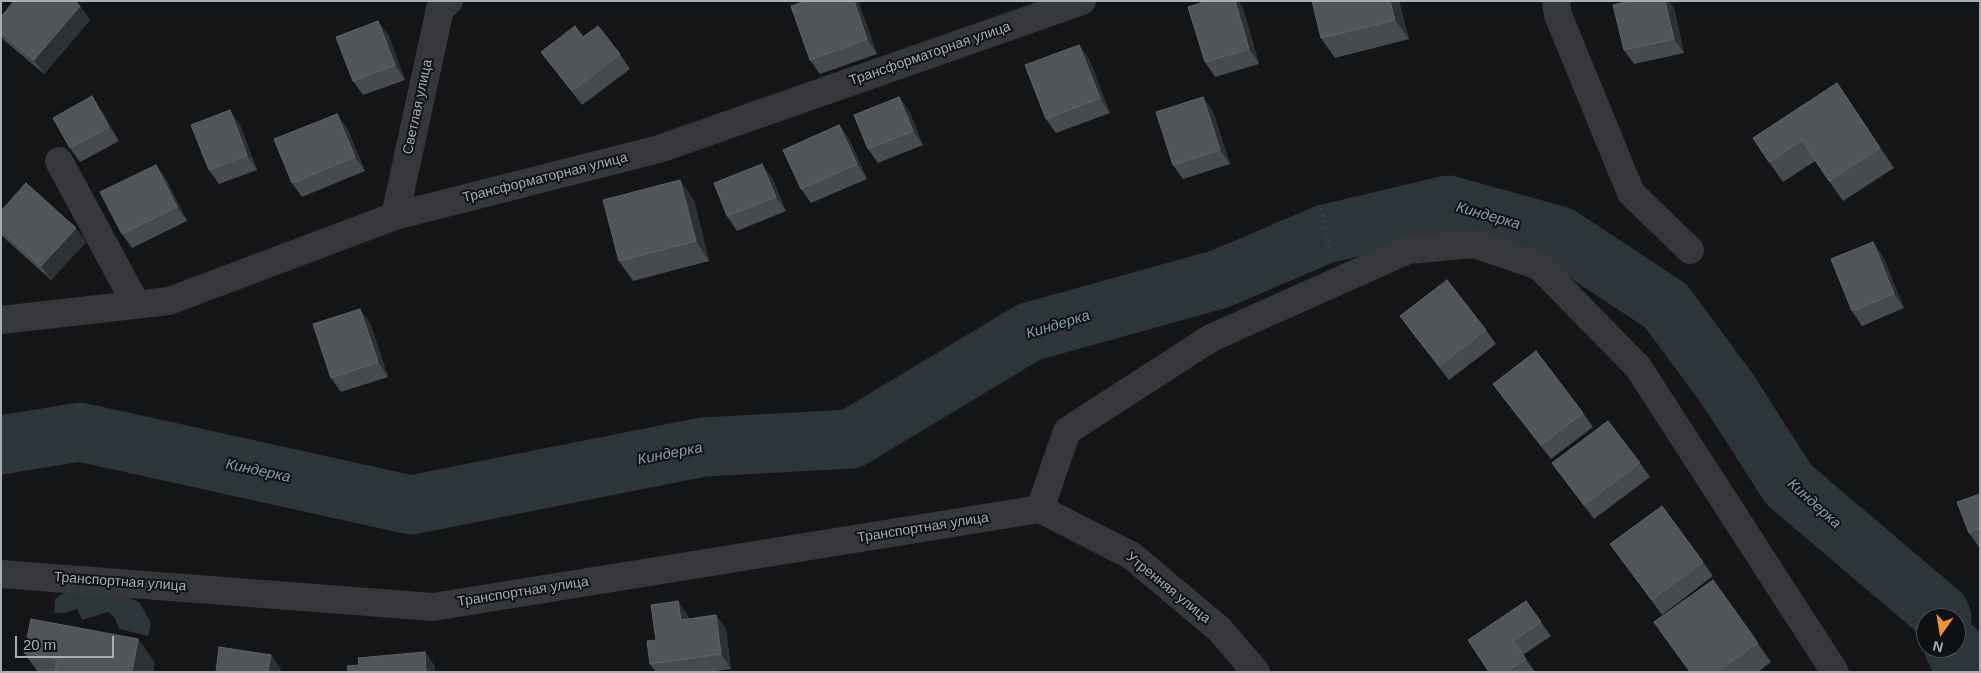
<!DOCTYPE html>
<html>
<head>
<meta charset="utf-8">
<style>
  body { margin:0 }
  #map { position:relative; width:1981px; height:673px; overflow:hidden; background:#141516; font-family:Arial,sans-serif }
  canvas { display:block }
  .frame { position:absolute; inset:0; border:2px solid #a6aeb6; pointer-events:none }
  .north { position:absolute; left:1916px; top:608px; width:50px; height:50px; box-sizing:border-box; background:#0f1011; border:1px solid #4b4f53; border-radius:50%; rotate:193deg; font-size:14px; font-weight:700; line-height:20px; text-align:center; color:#a6aeb6 }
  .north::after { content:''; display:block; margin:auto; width:18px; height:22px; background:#f19331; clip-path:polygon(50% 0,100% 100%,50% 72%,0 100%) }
  .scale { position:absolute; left:15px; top:636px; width:99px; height:22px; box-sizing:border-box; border:2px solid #a6aeb6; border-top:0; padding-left:6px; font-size:15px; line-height:18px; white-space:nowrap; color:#a6aeb6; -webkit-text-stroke:4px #0f1011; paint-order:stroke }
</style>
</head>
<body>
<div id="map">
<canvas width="1981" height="673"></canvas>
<div class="frame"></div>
<div class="north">N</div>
<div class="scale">20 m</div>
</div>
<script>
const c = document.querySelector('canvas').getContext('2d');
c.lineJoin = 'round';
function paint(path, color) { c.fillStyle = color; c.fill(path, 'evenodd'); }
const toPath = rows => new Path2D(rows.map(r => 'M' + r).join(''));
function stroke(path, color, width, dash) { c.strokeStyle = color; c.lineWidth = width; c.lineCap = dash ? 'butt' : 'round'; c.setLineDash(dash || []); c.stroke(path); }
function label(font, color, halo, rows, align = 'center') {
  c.font = font + ' Arial,sans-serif'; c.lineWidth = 4; c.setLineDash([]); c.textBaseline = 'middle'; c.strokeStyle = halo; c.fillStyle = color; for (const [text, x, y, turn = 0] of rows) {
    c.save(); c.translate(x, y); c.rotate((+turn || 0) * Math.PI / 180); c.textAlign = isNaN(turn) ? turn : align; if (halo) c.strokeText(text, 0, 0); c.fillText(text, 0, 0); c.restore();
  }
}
paint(toPath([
  [66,591,127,597,139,602,151,623,148,636,119,629,115,618,108,612,82,620,77,609,66,613,54,613,55,599]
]), '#2b353a');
stroke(toPath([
  [1,445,80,432,411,505,703,447,851,439,1029,332,1220,279,1325,234,1448,205,1560,236,1666,306,1728,390,1789,485,1940,613,1942,618],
  [1954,648,1965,672]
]), '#2b353a', 59);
stroke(toPath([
  [1321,208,1330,252]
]), '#3b3e42', 3, [2.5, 4]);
stroke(toPath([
  [1556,1,1558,15,1631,193,1690,250],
  [59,161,136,304],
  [395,216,440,9,449,1],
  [1,320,169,301,395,216,659,149,1082,1],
  [1040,509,1067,431,1211,338,1408,250,1474,244,1539,266,1638,367,1835,672],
  [1040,509,1132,556,1219,629,1256,672],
  [1,574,433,607,1040,509]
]), '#35373b', 28);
paint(toPath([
  [11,1,75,1,80,6,90,20,44,74,4,40,1,36,1,17,13,3],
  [805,1,858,1,877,54,820,74,810,60],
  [1399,1,1409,39,1335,58,1321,38],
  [1243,8,1259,64,1215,77,1205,62],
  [1674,8,1684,53,1634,64,1624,50],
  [378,21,388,35,405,80,363,95,353,81],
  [1079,45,1089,59,1110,113,1056,133,1046,119],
  [541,52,620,54,630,69,582,105],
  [1837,83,1894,168,1843,201,1815,161,1783,182,1769,162],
  [899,97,909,111,923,145,878,163,868,149],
  [1203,97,1213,112,1230,164,1183,179,1173,165],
  [102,111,119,141,80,162,70,148],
  [337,114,347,128,365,171,302,197,292,183],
  [240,125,257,170,219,184,209,170],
  [839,125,849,139,867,179,811,203,801,189],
  [772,178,786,211,737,231,727,216],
  [166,179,187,221,132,248,122,234],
  [694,200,709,261,633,281,619,261],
  [1,211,86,242,51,280,1,235],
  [1873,242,1883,257,1904,308,1862,326,1852,311],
  [1400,316,1486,330,1496,344,1449,380,1410,330],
  [370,323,388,377,341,392,331,378],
  [1493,384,1583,413,1593,427,1551,459,1503,398],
  [1552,463,1640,463,1650,477,1594,519],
  [1980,494,1980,547,1979,547,1969,533],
  [1610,544,1703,562,1713,576,1662,615],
  [1713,580,1771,662,1758,672,1690,672],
  [1526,601,1551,636,1523,655,1535,672,1489,672],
  [716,615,726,629,731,669,709,672,656,672,650,664,656,640,688,616,689,619],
  [138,639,155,663,153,672,38,672,24,653]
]), '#474a4e');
paint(toPath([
  [854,1,858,1,877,54,867,39],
  [1235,1,1238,1,1243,8,1259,64,1249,49],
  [1390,1,1399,1,1409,39,1395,20],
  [1665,1,1669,1,1674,8,1684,53,1674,39],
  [80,6,90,20,44,74,34,60],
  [378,21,388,35,405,80,395,65],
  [1079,45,1089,59,1110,113,1100,98],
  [1837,83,1851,103,1894,168,1880,148],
  [92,96,102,111,119,141,109,127],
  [899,97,909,111,923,145,913,131],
  [1203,97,1213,112,1230,164,1220,150],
  [230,110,240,125,257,170,247,155],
  [337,114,347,128,365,171,355,157],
  [839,125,849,139,867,179,857,164],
  [762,164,772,178,786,211,776,197],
  [156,165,166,179,187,221,177,207],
  [680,180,694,200,709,261,696,241],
  [76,228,86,242,51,280,41,266],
  [1873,242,1883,257,1904,308,1894,294],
  [360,309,370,323,388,377,378,362],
  [678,601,688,616,691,634,681,620],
  [716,615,726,629,731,669,721,654],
  [138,639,155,663,153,672,132,672],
  [425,652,435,666,435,672,426,672],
  [271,655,281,669,280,672,268,672]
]), '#2e3133');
const building = toPath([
  [14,1,75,1,80,6,34,60,1,32,1,17,14,1],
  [805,1,854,1,867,39,810,60,791,6,805,1],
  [1207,1,1235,1,1249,49,1205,62,1188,7,1207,1],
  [1312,1,1390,1,1395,20,1321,38,1312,1],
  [1630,1,1665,1,1674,39,1624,50,1613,5,1630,1],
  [378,21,395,65,353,81,336,37,378,21],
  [575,26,583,37,598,26,620,54,572,91,541,52,575,26],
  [1079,45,1100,98,1046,119,1025,65,1079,45],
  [1837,83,1880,148,1829,181,1802,140,1769,162,1753,138,1837,83],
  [92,96,109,127,70,148,53,118,92,96],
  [899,97,913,131,868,149,854,115,899,97],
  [1203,97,1220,150,1173,165,1156,112,1203,97],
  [230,110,247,155,209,170,191,125,230,110],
  [337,114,355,157,292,183,274,139,337,114],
  [839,125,857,164,801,189,783,150,839,125],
  [762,164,776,197,727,216,714,183,762,164],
  [156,165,177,207,122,234,100,192,156,165],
  [680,180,696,241,619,261,603,200,680,180],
  [26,183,76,228,41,266,1,230,1,211,26,183],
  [1873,242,1894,294,1852,311,1831,259,1873,242],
  [1447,280,1486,330,1439,366,1400,316,1447,280],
  [360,309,378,362,331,378,313,324,360,309],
  [1536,351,1583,413,1541,445,1493,384,1536,351],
  [1608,421,1640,463,1584,505,1552,463,1608,421],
  [1980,494,1980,528,1969,533,1957,502,1980,494],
  [1662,506,1703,562,1652,600,1610,544,1662,506],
  [1713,580,1758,643,1716,672,1690,672,1654,622,1713,580],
  [678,601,681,620,716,615,721,654,650,664,647,641,656,640,651,605,678,601],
  [1526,601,1541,622,1513,641,1526,659,1506,672,1489,672,1468,640,1526,601],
  [31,619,138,639,132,672,55,672,58,659,24,653,31,619],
  [219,647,271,655,268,672,216,672,219,647],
  [425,652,426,672,348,672,347,666,359,665,358,658,425,652]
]);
paint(building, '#515559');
stroke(building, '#5f6368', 1);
label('14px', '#a6aeb6', '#0f1011', [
  ["Трансформаторная улица",930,54,-19],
  ["Светлая улица",418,107,-78],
  ["Трансформаторная улица",545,178,-14],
  ["Транспортная улица",923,528,-9],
  ["Транспортная улица",120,582,4],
  ["Утренняя улица",1168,588,39],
  ["Транспортная улица",523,592,-9]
]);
label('italic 15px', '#7da1b2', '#0f1011', [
  ["Киндерка",1488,216,16],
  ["Киндерка",1058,325,-17],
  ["Киндерка",670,454,-11],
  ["Киндерка",258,471,12],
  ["Киндерка",1814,504,42]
]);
</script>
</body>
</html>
